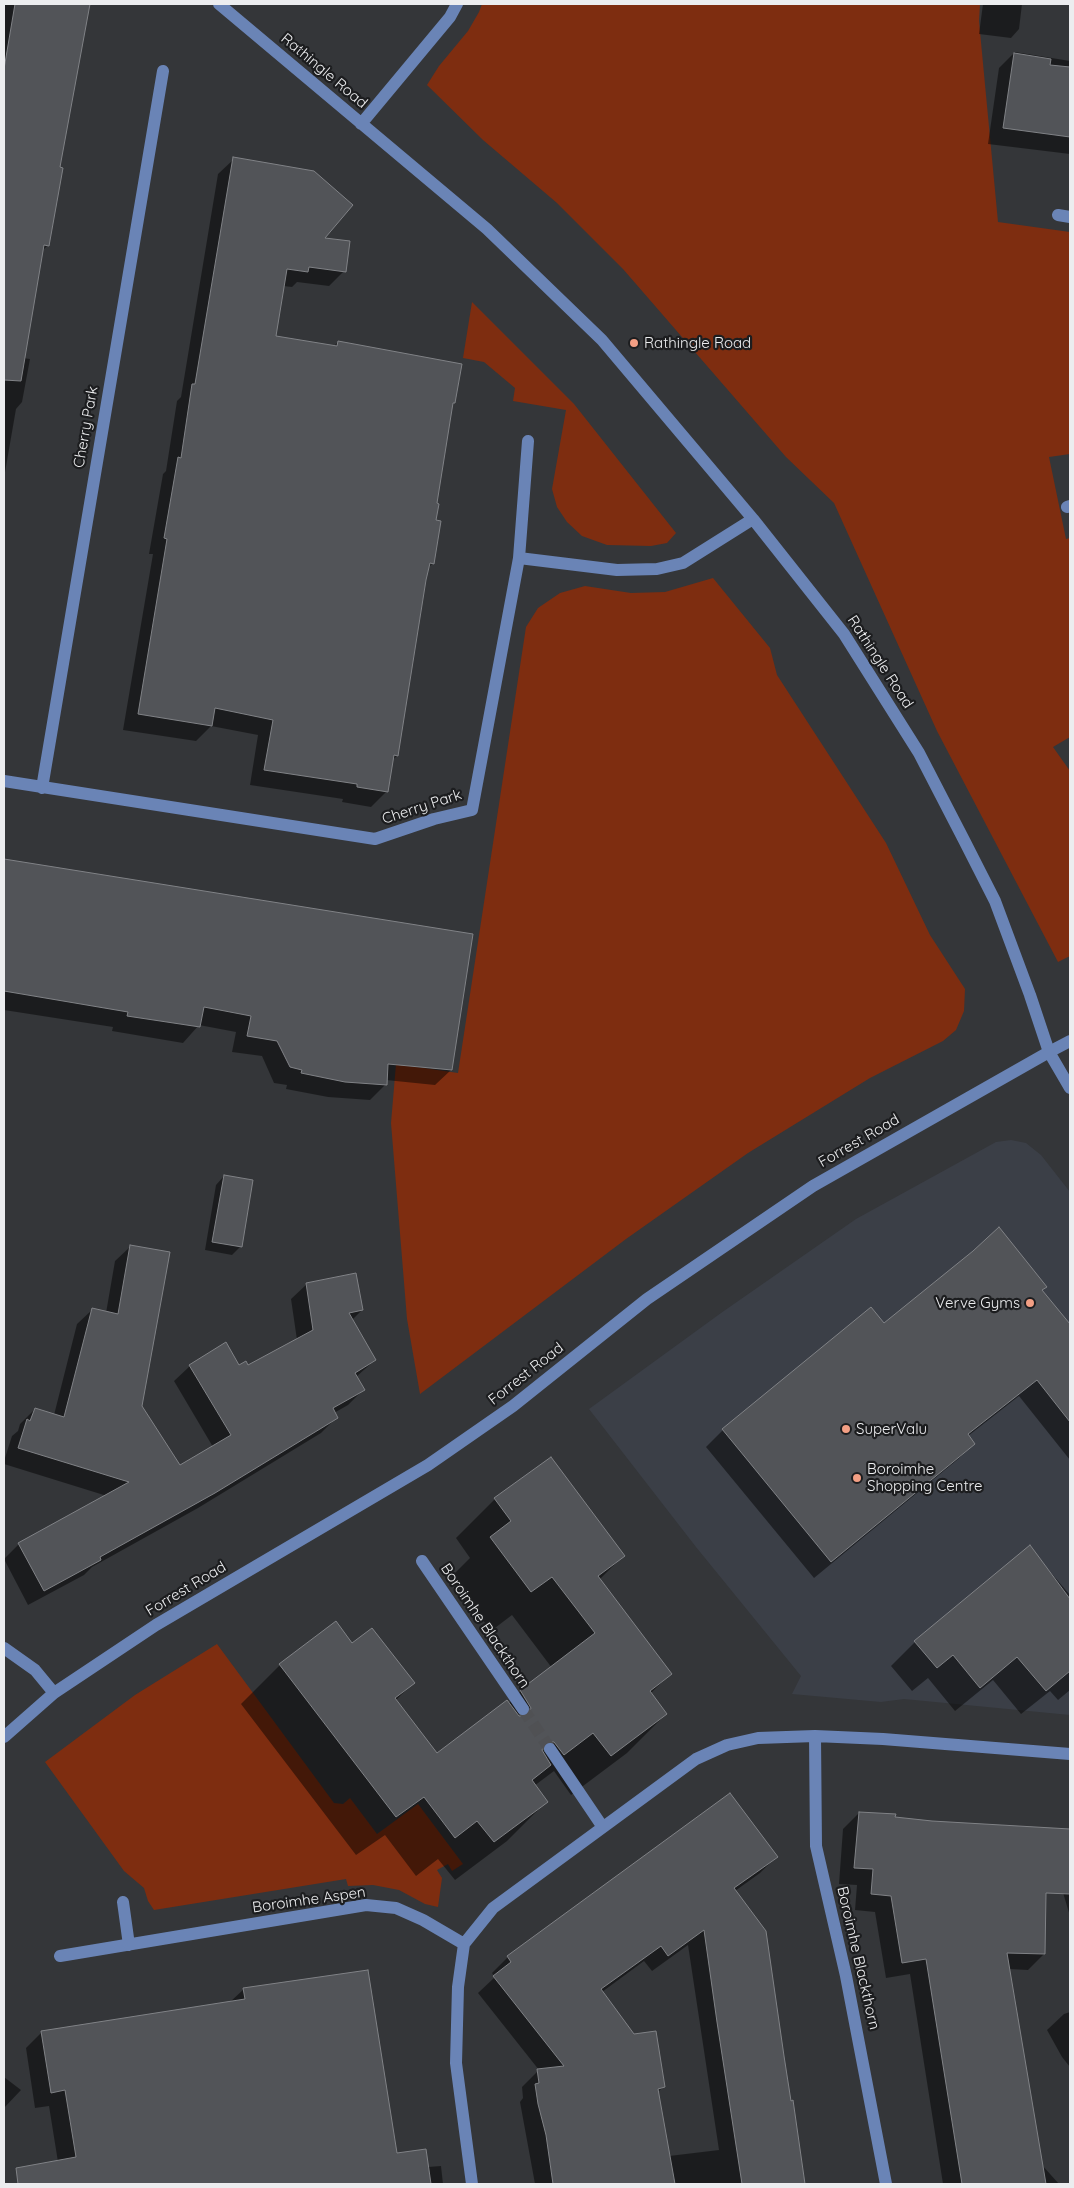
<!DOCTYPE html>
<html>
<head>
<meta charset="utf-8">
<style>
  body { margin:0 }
  #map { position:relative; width:1074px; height:2188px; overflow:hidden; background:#343639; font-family:Quicksand,sans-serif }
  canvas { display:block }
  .frame { position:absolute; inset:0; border:5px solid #ecedef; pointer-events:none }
</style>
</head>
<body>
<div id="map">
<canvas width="1074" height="2188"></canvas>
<div class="frame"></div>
</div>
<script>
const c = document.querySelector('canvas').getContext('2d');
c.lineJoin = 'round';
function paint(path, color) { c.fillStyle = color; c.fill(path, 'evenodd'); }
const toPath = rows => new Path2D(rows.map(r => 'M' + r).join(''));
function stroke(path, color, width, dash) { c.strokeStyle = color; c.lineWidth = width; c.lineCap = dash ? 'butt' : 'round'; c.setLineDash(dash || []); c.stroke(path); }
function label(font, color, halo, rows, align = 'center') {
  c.font = font + ' Quicksand,sans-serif'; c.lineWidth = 4.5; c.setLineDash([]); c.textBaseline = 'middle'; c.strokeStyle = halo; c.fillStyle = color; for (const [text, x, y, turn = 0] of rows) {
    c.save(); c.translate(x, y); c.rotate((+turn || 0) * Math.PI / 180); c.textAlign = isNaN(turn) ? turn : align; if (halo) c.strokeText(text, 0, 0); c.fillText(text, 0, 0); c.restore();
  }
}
paint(toPath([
  [1011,1140,1026,1143,1041,1155,1070,1192,1070,1715,904,1699,881,1702,792,1694,801,1676,696,1547,589,1409,721,1313,856,1219,996,1142]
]), '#3b3f47');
paint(toPath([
  [482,4,980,4,979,21,998,222,1070,232,1070,454,1049,457,1066,539,1070,538,1070,737,1053,747,1070,771,1070,956,1058,962,937,731,834,503,786,457,623,269,557,203,483,140,427,85,439,66,468,31,479,12],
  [472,302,574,404,676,533,667,543,651,546,607,545,582,536,567,522,557,507,552,489,566,410,513,401,515,388,484,362,463,358],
  [713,578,770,648,777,675,886,843,930,935,965,989,964,1011,956,1030,943,1041,870,1078,748,1153,626,1239,420,1394,407,1319,391,1123,396,1064,458,1073,526,627,538,608,560,593,585,586,631,593,665,592],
  [217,1644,334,1803,343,1804,350,1798,377,1834,418,1804,463,1864,452,1871,448,1864,437,1870,442,1878,438,1907,425,1904,399,1890,373,1885,348,1886,346,1879,154,1910,148,1901,144,1888,124,1871,45,1762,135,1695]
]), '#7e2d10');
paint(toPath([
  [4,4,89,4,58,168,47,246,41,252,23,358,30,359,22,402,16,409,4,478],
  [983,4,1022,4,1019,29,1011,38,979,34],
  [1015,52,1070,61,1070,154,988,144,999,68],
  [234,159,323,238,344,271,329,286,297,282,292,287,283,286,275,337,334,346,338,342,454,403,451,405,436,504,433,563,428,568,397,756,391,761,387,791,371,807,342,802,343,799,250,785,258,735,211,726,196,741,123,730,153,554,149,554,163,474,166,471,177,401,181,397,218,174],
  [4,860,471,935,451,1070,435,1085,386,1080,386,1084,370,1100,328,1097,286,1089,287,1085,274,1083,262,1056,232,1052,236,1032,199,1025,183,1043,112,1031,113,1027,4,1010],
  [224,1176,240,1247,232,1255,205,1250,216,1185],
  [131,1246,141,1406,179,1467,213,1447,174,1381,190,1366,248,1366,297,1340,291,1299,307,1284,362,1310,352,1320,375,1360,356,1377,363,1390,348,1405,334,1413,337,1417,321,1433,198,1508,92,1567,84,1575,28,1605,4,1559,19,1544,107,1496,4,1464,4,1461,12,1436,18,1431,20,1424,35,1409,54,1415,77,1324,93,1309,106,1313,115,1261],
  [1041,1291,1070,1326,1070,1460,1019,1396,968,1436,974,1444,957,1460,814,1578,706,1447,723,1430,884,1325],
  [551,1458,623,1556,599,1580,670,1674,650,1694,666,1714,627,1753,571,1795,554,1771,534,1786,546,1802,507,1841,455,1880,438,1859,416,1876,385,1835,356,1855,241,1704,280,1665,335,1623,352,1645,413,1683,395,1701,437,1755,508,1704,521,1691,552,1668,512,1615,491,1631,451,1577,470,1558,456,1538,495,1499],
  [1029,1547,1070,1595,1070,1690,1058,1700,1050,1691,1021,1714,993,1680,955,1711,928,1678,912,1691,891,1666,915,1642],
  [859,1813,894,1818,1044,1954,1028,1970,1009,1969,1042,2165,1059,2184,943,2184,910,1974,886,1978,875,1912,855,1910,857,1885,839,1884,843,1829],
  [1065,1830,1070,1830,1070,1916,1049,1846],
  [776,1857,760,1873,735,1891,790,2102,792,2102,805,2184,535,2184,520,2102,523,2098,522,2087,539,2070,478,1993,495,1977,492,1973,508,1957],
  [688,1945,719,2150,669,2156,658,2092,663,2087,602,1992,644,1961,652,1971],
  [244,1989,396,2155,428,2167,441,2166,443,2184,32,2184,32,2180,58,2162,49,2106,35,2108,26,2048,42,2032,230,2002],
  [1070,2012,1070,2067,1062,2057,1047,2030,1064,2014],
  [4,2077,21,2090,4,2108]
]), '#0007');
const building = toPath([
  [15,4,90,4,60,167,63,168,49,246,44,245,21,381,4,380,4,69,15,4],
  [1014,53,1051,59,1050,65,1070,67,1070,137,1003,128,1014,53],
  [233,157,314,171,353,205,325,238,350,241,346,272,309,267,308,272,287,269,276,336,337,346,338,341,462,364,455,403,453,403,437,503,439,504,436,520,441,521,434,564,430,563,426,580,398,756,394,755,388,792,357,787,357,784,264,770,273,720,215,708,212,726,138,714,167,539,164,538,178,457,181,458,192,384,195,384,233,157],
  [4,859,473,934,452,1070,388,1064,387,1085,345,1082,301,1073,302,1070,290,1067,277,1041,247,1036,251,1016,204,1007,200,1027,127,1016,128,1012,4,991,4,859],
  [224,1175,253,1180,242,1247,212,1242,224,1175],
  [999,1227,1047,1287,1042,1290,1070,1324,1070,1422,1037,1380,968,1434,975,1444,831,1562,722,1429,871,1307,884,1323,973,1251,999,1227],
  [130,1245,170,1252,142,1406,180,1465,231,1435,189,1365,226,1342,239,1365,246,1361,248,1365,313,1330,306,1283,356,1273,363,1310,349,1313,376,1360,355,1373,365,1390,333,1408,338,1418,215,1493,100,1557,101,1560,44,1591,18,1543,129,1482,18,1448,27,1419,30,1421,35,1408,64,1417,92,1308,118,1314,130,1245],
  [551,1457,625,1556,598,1576,672,1674,650,1691,667,1714,611,1756,593,1733,564,1755,554,1742,546,1742,542,1750,551,1765,532,1780,548,1802,494,1842,477,1821,455,1838,424,1797,396,1817,279,1664,336,1621,352,1643,372,1628,415,1683,395,1698,437,1753,507,1700,519,1716,528,1715,531,1708,520,1690,595,1633,552,1577,531,1592,490,1537,511,1521,494,1498,551,1457],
  [1030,1545,1070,1599,1070,1671,1046,1691,1017,1657,980,1688,953,1655,937,1668,914,1641,1030,1545],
  [730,1793,778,1857,734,1888,766,1931,784,2056,791,2101,793,2100,805,2184,742,2184,717,2022,704,1930,668,1956,661,1946,601,1989,634,2034,656,2031,665,2087,658,2089,675,2184,553,2184,546,2135,538,2104,535,2084,539,2083,537,2069,564,2066,493,1976,511,1962,507,1956,730,1793],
  [859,1812,896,1814,895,1817,932,1821,1070,1829,1070,1894,1046,1893,1045,1954,1007,1953,1046,2184,962,2184,926,1959,902,1963,891,1896,871,1894,873,1869,854,1868,859,1812],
  [368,1970,397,2153,426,2149,431,2184,18,2184,16,2168,76,2157,65,2090,51,2093,41,2031,245,1999,243,1988,368,1970]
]);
paint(building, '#525458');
stroke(building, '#808286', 1);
stroke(toPath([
  [523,1709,550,1749]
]), '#505154', 12, [12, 6]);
stroke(toPath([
  [219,4,487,229,602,340,753,519,844,634,919,753,965,842,995,901,1030,995,1049,1052,1070,1088],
  [361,124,450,17,457,4],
  [1058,215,1070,217],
  [1067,507,1070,506],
  [519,558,617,570,657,569,683,563,753,519],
  [4,781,375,839,434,819,472,810,519,558,528,441],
  [42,788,163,71],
  [422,1561,523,1709],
  [4,1648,35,1670,54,1693],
  [815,1736,816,1846,846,1976,886,2184],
  [4,1737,54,1693,156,1625,428,1465,513,1406,647,1299,813,1186,1049,1052,1070,1041],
  [550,1749,602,1826],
  [123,1902,129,1945],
  [464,1944,493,1908,696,1759,727,1745,758,1738,815,1736,883,1739,1070,1754],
  [464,1944,458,1987,456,2063,472,2184],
  [60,1956,366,1905,396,1908,423,1920,464,1944]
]), '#6a84b6', 12);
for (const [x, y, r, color] of [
  [634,343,5,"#f39f84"],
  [1030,1303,5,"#f39f84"],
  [846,1429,5,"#f39f84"],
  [857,1478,5,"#f39f84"]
]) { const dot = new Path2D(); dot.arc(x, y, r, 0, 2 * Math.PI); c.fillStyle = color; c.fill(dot); stroke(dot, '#1c1d1f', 2); }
label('15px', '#ecedef', '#1c1d1f', [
  ["Rathingle Road",324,71,40],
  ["Cherry Park",86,427,-80],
  ["Rathingle Road",880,662,57],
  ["Cherry Park",422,807,-18],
  ["Forrest Road",859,1141,-30],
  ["Forrest Road",526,1374,-38],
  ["Forrest Road",186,1589,-31],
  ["Boroimhe Blackthorn",485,1626,56],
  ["Boroimhe Aspen",309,1900,-8],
  ["Boroimhe Blackthorn",858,1958,77]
]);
label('15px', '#ecedef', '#1c1d1f', [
  ["Rathingle Road",644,343],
  ["Verve Gyms",1020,1303,"right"],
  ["SuperValu",856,1429],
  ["Boroimhe",867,1469],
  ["Shopping Centre",867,1486]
], 'left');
</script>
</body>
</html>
